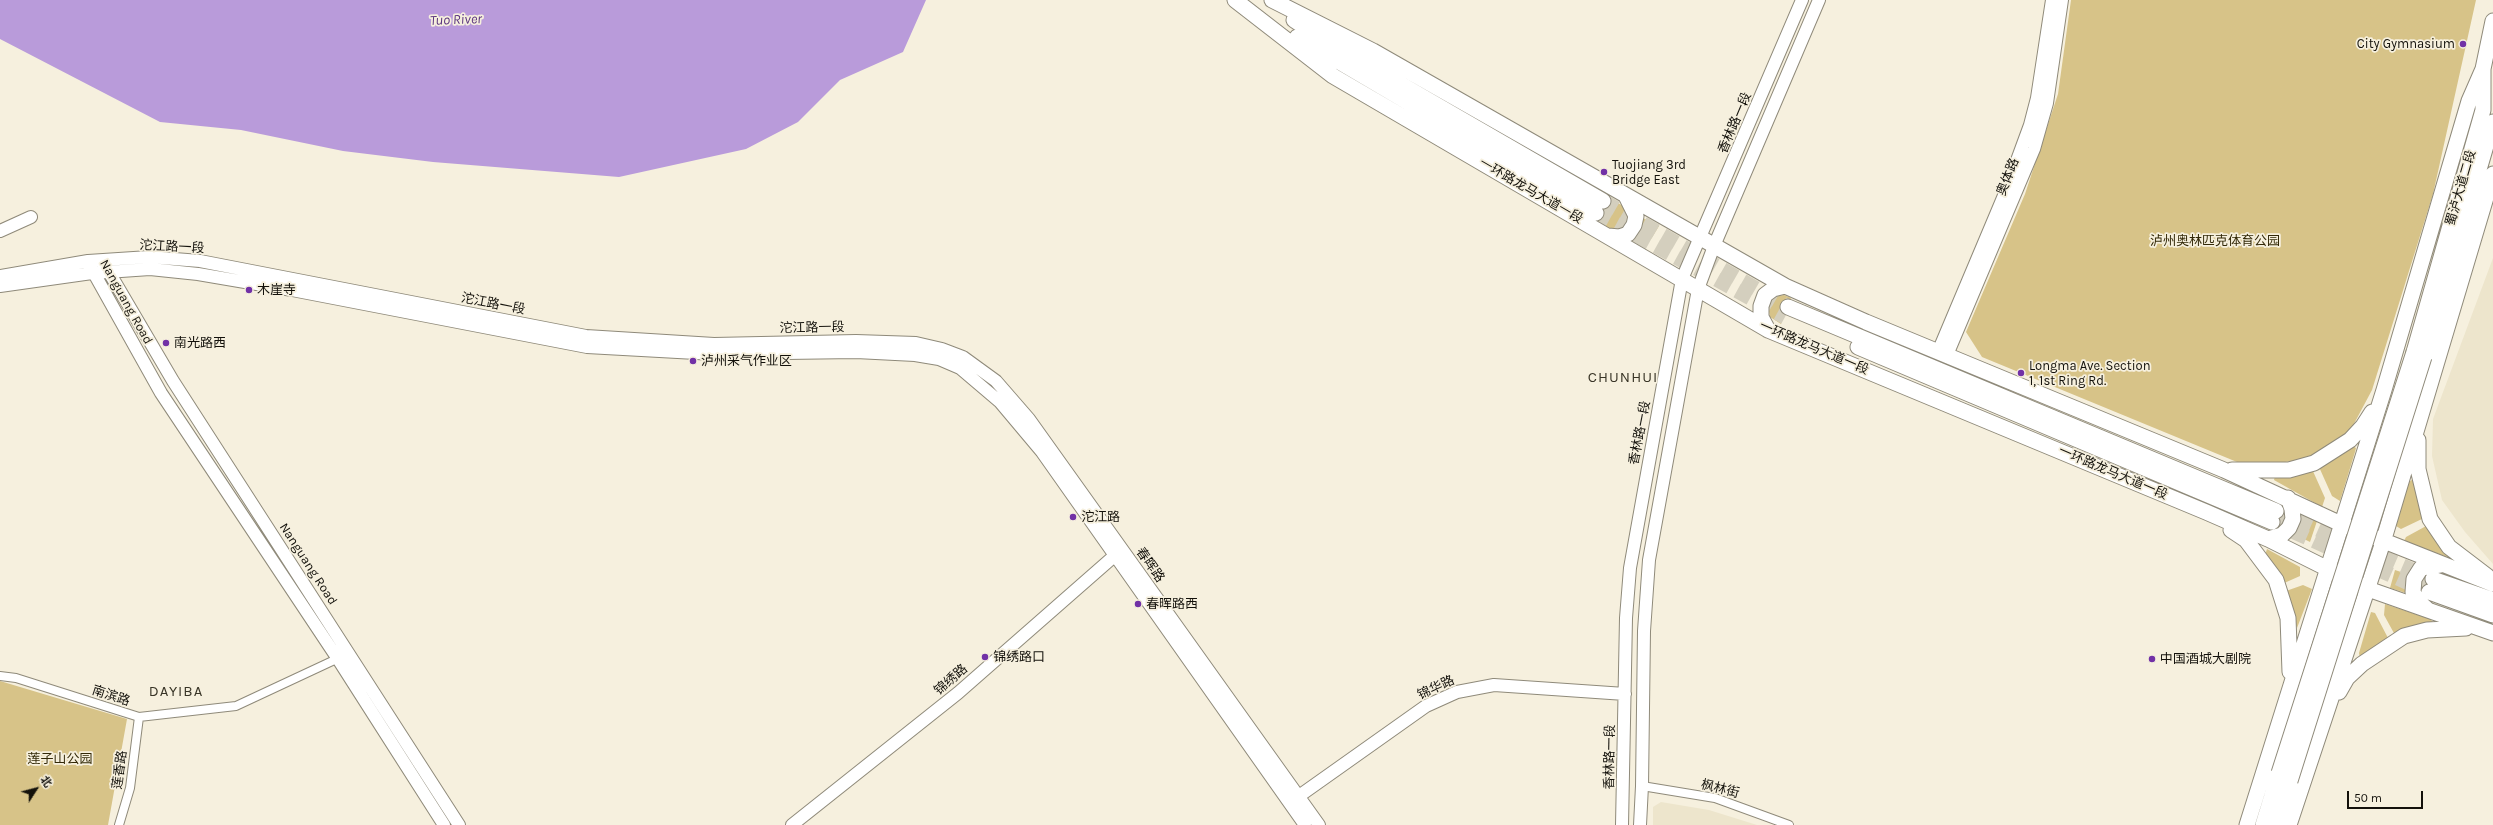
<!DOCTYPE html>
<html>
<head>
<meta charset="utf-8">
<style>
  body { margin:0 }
  #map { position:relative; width:2493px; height:825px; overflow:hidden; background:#f6f0de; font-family:Karla,"Noto Sans SC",sans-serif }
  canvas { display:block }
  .north { position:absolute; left:16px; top:769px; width:40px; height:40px; -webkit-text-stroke:3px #f6f0de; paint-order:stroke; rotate:54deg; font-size:11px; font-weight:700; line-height:16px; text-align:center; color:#13110b }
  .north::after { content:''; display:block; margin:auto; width:14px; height:18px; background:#13110b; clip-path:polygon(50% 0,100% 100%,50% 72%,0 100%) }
  .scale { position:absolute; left:2347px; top:791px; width:76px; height:18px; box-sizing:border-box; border:2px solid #13110b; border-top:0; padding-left:5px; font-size:12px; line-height:14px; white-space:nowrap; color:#13110b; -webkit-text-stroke:3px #f6f0de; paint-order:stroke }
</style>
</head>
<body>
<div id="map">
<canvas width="2493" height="825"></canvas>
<div class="north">北</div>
<div class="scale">50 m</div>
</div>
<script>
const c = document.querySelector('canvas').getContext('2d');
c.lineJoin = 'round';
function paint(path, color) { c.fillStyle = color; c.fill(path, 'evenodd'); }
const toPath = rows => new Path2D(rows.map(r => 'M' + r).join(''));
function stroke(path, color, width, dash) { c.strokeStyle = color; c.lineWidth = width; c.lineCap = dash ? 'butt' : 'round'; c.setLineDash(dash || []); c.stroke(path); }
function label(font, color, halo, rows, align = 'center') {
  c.font = font + ' Karla,"Noto Sans SC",sans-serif'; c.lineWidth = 3.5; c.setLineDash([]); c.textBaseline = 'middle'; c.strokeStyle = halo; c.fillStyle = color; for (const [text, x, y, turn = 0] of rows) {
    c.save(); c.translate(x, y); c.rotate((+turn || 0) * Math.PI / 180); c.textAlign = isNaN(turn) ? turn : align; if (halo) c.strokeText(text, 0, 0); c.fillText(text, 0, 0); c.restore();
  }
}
paint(toPath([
  [2493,258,2493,564,2465,532,2442,500,2432,456,2433,419],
  [1661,802,1709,810,1757,825,1653,825,1653,807]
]), '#ede5cc');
paint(toPath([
  [2071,0,2476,0,2433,194,2372,390,2348,435,2310,459,2277,463,2237,462,1982,357,1966,332,2025,194,2058,94],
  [1610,198,1623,206,1627,212,1627,221,1619,229,1608,228,1594,220],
  [1643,218,1659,226,1651,239,1638,232],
  [1784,295,1791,298,1781,324,1770,317,1768,305,1774,297],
  [2353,446,2356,448,2355,452,2340,501,2332,496,2319,467],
  [2312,469,2325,498,2322,507,2274,480,2275,476],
  [2413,479,2424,518,2401,529,2396,526,2409,482],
  [2297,510,2317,521,2310,542,2294,534],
  [2428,525,2451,557,2450,558,2404,541,2406,537],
  [2267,549,2300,567,2300,576,2282,584,2265,555],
  [2395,570,2407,574,2406,593,2390,588],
  [2303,585,2312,589,2297,628,2286,591],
  [2385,604,2430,619,2434,623,2395,635,2384,615],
  [2371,612,2375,613,2388,638,2360,658,2359,653],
  [0,681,127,719,108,825,0,825]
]), '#d7c388');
paint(toPath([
  [0,0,926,0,903,52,840,80,798,122,746,149,619,177,433,162,343,151,241,130,160,122,0,39]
]), '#b99bda');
stroke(toPath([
  [1603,201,1788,307],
  [1596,213,1785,317],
  [2276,511,2433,579],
  [2272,522,2429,592]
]), '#d4cfbe', 15, [15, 8]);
const street = toPath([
  [0,676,16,678,139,717,236,706,341,657],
  [1642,786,1715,798,1789,825],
  [119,825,130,788,139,717]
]);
const secondary = toPath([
  [0,231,31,217],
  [90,266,161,393,338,659,444,825],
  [103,269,109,272,173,381,459,825],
  [0,276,88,261,149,257,200,261,586,336,714,344,856,341,916,343,942,349,963,357,996,381,1029,419,1319,825],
  [0,286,92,273,150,269,198,274,292,290,587,347,714,354,856,352,915,355,939,359,960,368,1000,402,1042,452,1305,825],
  [1938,352,2005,193,2030,125,2037,98,2052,0],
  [1947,355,2034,149,2047,103,2062,0],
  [1292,801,1426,706,1457,692,1494,685,1625,694],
  [792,825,958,693,1120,551],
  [1622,825,1626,618,1630,568,1682,279,1802,0],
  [1640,825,1642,786,1644,631,1649,560,1698,289,1714,246,1819,0]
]);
const highway = toPath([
  [1235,0,1333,76,1768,330,2206,512,2268,539,2368,589,2493,633],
  [1272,0,1373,51,1785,286,1866,322,2224,470,2341,524,2493,584],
  [1294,20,1321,38,1603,201],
  [1297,37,1596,213],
  [1608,236,1619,237,1628,234,1634,225,1636,216,1627,198],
  [1788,307,2276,511],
  [1768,330,1761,317,1761,306,1765,295,1773,289,1785,286],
  [1858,347,2272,522],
  [2414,352,2483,110,2483,69,2493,21],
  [2424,357,2493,122],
  [2418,440,2418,469,2430,519,2449,547,2487,576],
  [2232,470,2289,470,2314,463,2350,440,2363,426,2372,412],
  [2231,530,2246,540,2276,580,2288,618,2290,672],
  [2268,539,2282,535,2289,528,2293,519,2292,509,2288,498],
  [2433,579,2493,600],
  [2429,592,2493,615],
  [2427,609,2417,600,2413,592,2414,579,2421,568,2440,565],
  [2339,692,2347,678,2362,664,2404,636,2427,630,2466,628],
  [2247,825,2384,390,2469,101,2483,69],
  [2263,825,2279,773],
  [2276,825,2290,781],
  [2289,825,2383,542,2493,174]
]);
stroke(street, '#8f8a7a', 10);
stroke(secondary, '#8f8a7a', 14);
stroke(highway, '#8f8a7a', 17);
stroke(street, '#fff', 8);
stroke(secondary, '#fff', 12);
stroke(highway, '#fff', 15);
const highwayBridge = toPath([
  [2279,773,2414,352],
  [2290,781,2424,357]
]);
stroke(highwayBridge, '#8f8a7a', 17, []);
stroke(highwayBridge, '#fff', 15);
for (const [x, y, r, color] of [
  [2463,44,4,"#7131a6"],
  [1604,172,4,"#7131a6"],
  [249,290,4,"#7131a6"],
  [166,343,4,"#7131a6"],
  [693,361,4,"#7131a6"],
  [2021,373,4,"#7131a6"],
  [1073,517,4,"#7131a6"],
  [1138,604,4,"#7131a6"],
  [985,657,4,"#7131a6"],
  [2152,659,4,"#7131a6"]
]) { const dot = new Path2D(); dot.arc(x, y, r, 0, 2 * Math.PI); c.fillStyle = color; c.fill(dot); stroke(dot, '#f6f0de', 1.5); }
label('13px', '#13110b', '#f6f0de', [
  ["City Gymnasium",2455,44,"right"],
  ["Tuojiang 3rd",1612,165],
  ["Bridge East",1612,180],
  ["木崖寺",257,290],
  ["南光路西",174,343],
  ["泸州采气作业区",701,361],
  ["Longma Ave. Section",2029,366],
  ["1, 1st Ring Rd.",2029,381],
  ["沱江路",1081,517],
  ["春晖路西",1146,604],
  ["锦绣路口",993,657],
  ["中国酒城大剧院",2160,659]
], 'left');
label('13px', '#13110b', '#f6f0de', [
  ["香林路一段",1735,123,-67],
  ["奥体路",2008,177,-68],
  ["蜀泸大道二段",2461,188,-74],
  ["一环路龙马大道一段",1531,191,30],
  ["沱江路一段",172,247,3],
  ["Nanguang Road",126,302,61],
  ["沱江路一段",493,304,11],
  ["沱江路一段",812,328,-1],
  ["一环路龙马大道一段",1814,348,23],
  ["香林路一段",1640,433,-79],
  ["一环路龙马大道一段",2113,473,23],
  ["Nanguang Road",308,564,57],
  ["春晖路",1150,565,55],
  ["锦绣路",951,680,-41],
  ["锦华路",1436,688,-25],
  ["南滨路",111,696,18],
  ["香林路一段",1610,757,-89],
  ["莲香路",120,770,-82],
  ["枫林街",1720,789,14]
]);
label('13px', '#322807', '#f6f0de', [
  ["泸州奥林匹克体育公园",2215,241],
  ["莲子山公园",60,759]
]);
label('italic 14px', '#59327d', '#f6f0de', [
  ["Tuo River",456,20,-2]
]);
c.letterSpacing = '1px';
label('15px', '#383426', '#f6f0de', [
  ["CHUNHUI",1623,378],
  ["DAYIBA",176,692]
]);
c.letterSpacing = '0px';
</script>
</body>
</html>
